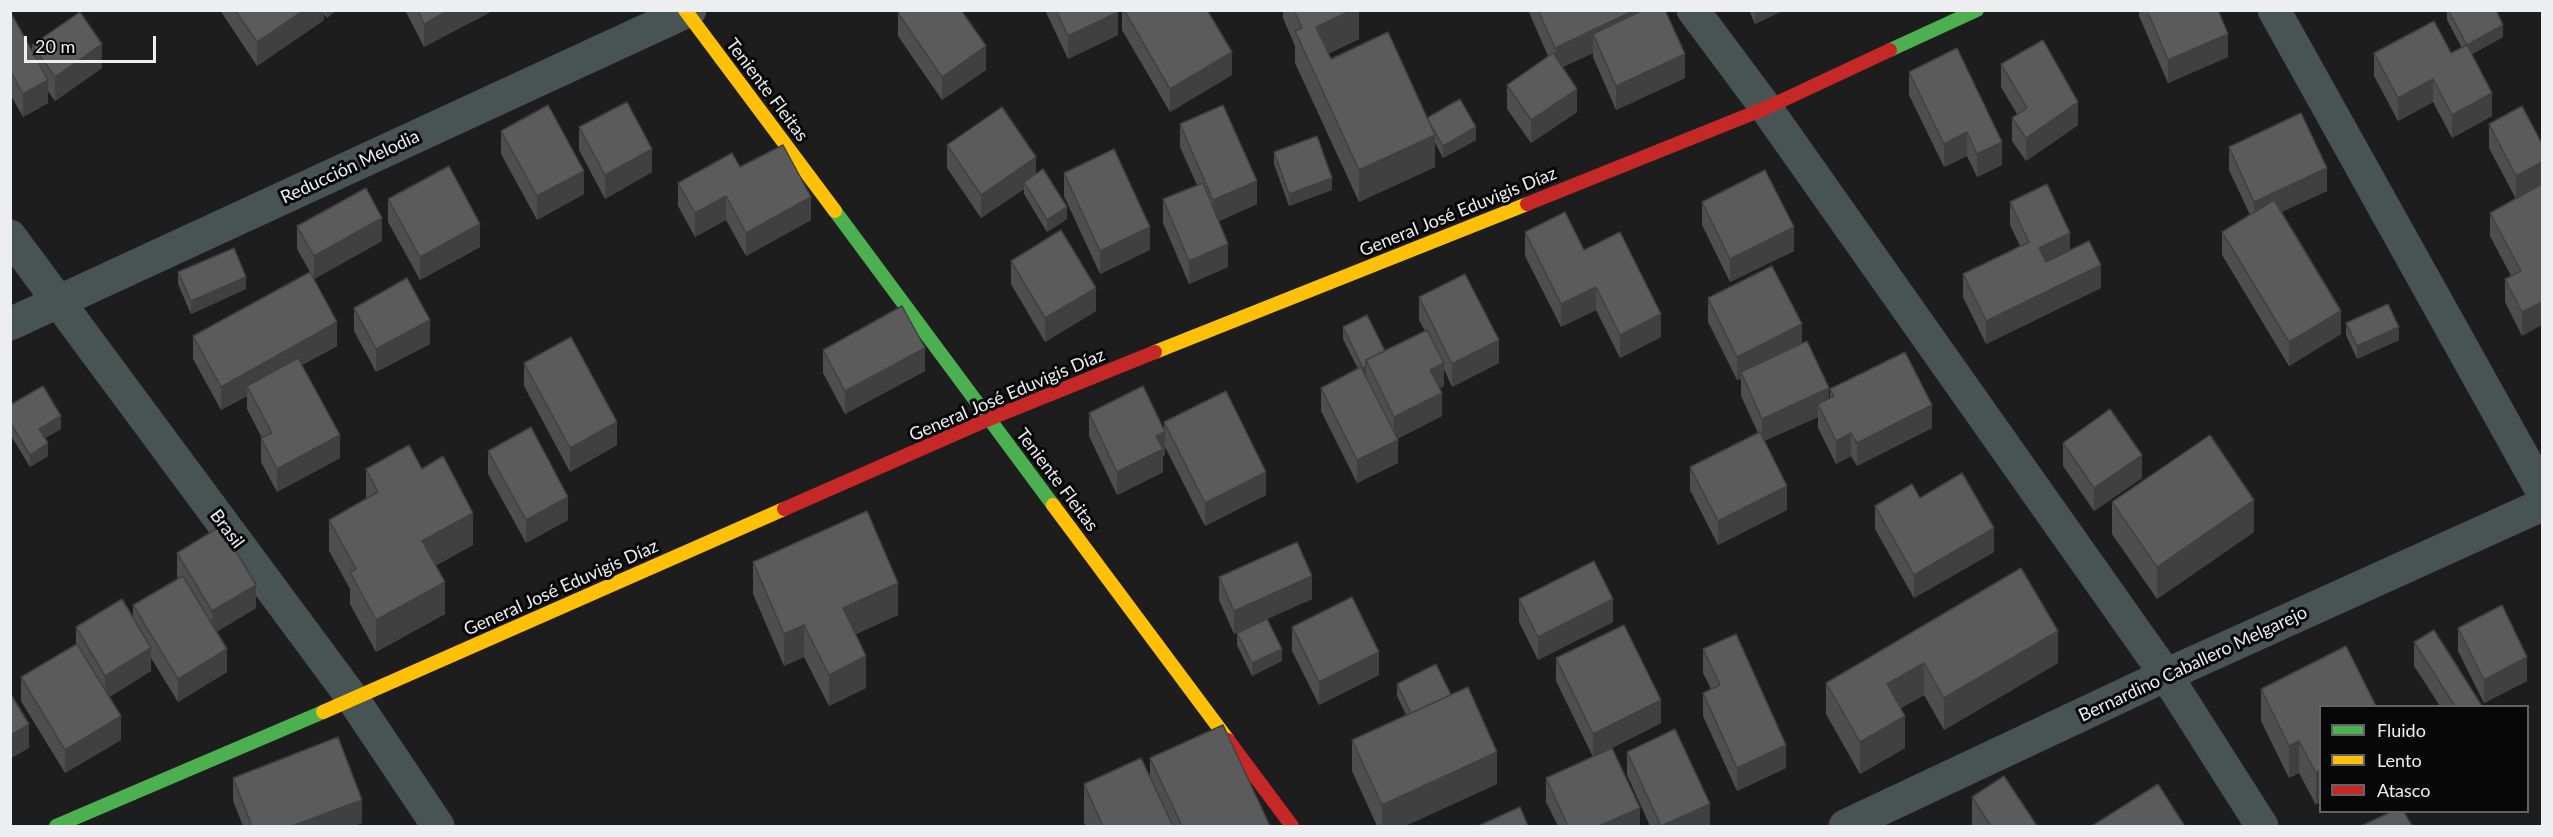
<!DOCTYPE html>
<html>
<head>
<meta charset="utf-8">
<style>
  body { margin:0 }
  #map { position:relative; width:2553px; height:837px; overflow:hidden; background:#1d1d1e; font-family:Lato,sans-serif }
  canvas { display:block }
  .frame { position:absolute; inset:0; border:12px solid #edeef0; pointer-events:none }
  .legend { position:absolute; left:2319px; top:705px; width:210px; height:108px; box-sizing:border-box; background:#070708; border:2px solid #636365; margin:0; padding:8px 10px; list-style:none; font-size:18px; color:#edeef0 }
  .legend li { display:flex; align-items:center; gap:12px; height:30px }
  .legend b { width:30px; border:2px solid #636365 }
  .scale { position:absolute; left:24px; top:36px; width:132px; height:27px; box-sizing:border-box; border:3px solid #edeef0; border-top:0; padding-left:8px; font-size:18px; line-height:21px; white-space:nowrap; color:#edeef0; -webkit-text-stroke:4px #070708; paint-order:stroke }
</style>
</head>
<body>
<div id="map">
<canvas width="2553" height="837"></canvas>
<div class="frame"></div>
<ul class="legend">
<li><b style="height:8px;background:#4caf50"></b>Fluido</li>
<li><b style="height:8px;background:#ffc107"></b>Lento</li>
<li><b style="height:8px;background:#c62828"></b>Atasco</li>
</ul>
<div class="scale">20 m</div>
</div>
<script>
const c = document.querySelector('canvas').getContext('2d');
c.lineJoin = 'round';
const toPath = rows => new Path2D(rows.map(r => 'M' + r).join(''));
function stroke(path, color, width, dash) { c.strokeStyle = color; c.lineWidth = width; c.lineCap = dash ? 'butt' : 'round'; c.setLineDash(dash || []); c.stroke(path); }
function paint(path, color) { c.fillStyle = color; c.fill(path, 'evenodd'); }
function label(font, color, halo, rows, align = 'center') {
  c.font = font + ' Lato,sans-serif'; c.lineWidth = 6; c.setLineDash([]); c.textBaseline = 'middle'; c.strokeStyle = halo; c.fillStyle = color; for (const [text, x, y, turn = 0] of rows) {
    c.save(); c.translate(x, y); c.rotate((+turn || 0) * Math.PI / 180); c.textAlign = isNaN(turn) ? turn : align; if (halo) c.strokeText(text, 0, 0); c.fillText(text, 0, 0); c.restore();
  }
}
stroke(toPath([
  [1693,10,1766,108,2166,675,2262,826],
  [2274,10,2542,491],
  [10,236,353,699,438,826],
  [10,324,690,10],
  [1845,826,2166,675,2542,505]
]), '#485353', 33);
stroke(toPath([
  [1890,50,1977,10],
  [835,211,1053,505],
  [56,826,323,712]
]), '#4caf50', 14);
stroke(toPath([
  [685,10,835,211],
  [1155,352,1527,204],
  [1053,505,1228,740],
  [323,712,784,509]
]), '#ffc107', 14);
stroke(toPath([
  [1527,204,1766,108,1890,50],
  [784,509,989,419,1155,352],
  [1228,740,1292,826]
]), '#c62828', 14);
paint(toPath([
  [220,10,337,10,327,18,324,14,324,20,257,66],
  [405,10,494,10,424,47],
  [1045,10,1117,10,1118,35,1068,59],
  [1122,10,1207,10,1232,75,1170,112,1122,30],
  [1283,10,1359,10,1359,39,1328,54,1331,59,1427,119,1476,140,1443,158,1435,143,1435,167,1359,202,1295,63,1295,46,1283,18],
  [1528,10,1636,10,1636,14,1685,78,1616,110,1593,57,1593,53,1562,67,1577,112,1531,143,1507,109,1507,85,1548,56],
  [1749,10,1784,10,1755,24],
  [2139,10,2218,10,2228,57,2168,83,2139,16],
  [2447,10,2496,10,2503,37,2472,54,2492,116,2452,138,2433,102,2398,121,2374,76,2374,53,2451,53,2462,48,2447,20],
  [10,11,32,51,32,45,102,68,55,101,48,91,48,103,23,117,10,94],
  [898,13,986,70,942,100,898,36],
  [2001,64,2078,125,2026,161,2012,141,2012,118,2017,114,2001,87],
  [1909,72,2002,165,1977,177,1967,156,1944,167,1909,95],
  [2522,106,2522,336,2505,302,2505,279,2511,276,2490,236,2490,213,2516,199,2489,148,2489,124],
  [1180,124,1257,204,1219,221,1228,267,1189,284,1163,223,1163,199,1197,185,1180,147],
  [579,127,652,172,605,199,579,150],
  [501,131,584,194,537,220,501,154],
  [947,145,1036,174,1067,219,1047,232,1024,194,1024,189,981,218,947,168],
  [2229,147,2327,191,2281,212,2341,334,2289,366,2222,255,2222,232,2250,215,2229,170],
  [1274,152,1332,190,1289,206,1274,164],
  [740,167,811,220,746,256,726,220,695,237,678,206,678,183],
  [1064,173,1150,250,1100,274,1064,196],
  [388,199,480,247,420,280,388,222],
  [1702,202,1794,251,1730,282,1702,225],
  [2010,202,2070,250,2101,288,1986,344,1963,297,1963,274,2020,246,2010,225],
  [297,226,382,241,314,279,337,346,302,365,340,458,277,492,261,462,261,438,262,438,247,409,247,396,221,410,193,359,193,336,310,272,297,249],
  [1525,232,1584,250,1661,337,1620,358,1596,310,1561,327,1525,256],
  [1011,261,1096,311,1045,342,1011,284],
  [178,272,246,289,191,314,178,284],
  [1419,297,1499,363,1452,387,1444,369,1444,386,1439,388,1442,416,1397,439,1398,463,1357,483,1321,411,1321,388,1358,369,1343,339,1343,327,1385,351,1425,331,1419,320],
  [1708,298,1802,344,1829,399,1830,398,1830,389,1932,428,1857,466,1851,456,1836,464,1818,428,1818,417,1764,441,1787,510,1718,545,1690,490,1690,467,1758,433,1741,396,1741,379,1737,380,1708,322],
  [354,308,430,344,376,372,354,331],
  [2346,323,2399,340,2357,359,2346,335],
  [823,350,925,371,845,414,823,373],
  [524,363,617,445,570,472,524,386],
  [10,405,61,429,45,438,48,456,30,467,10,434],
  [1089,413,1164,430,1164,422,1266,495,1205,526,1165,447,1165,455,1163,456,1163,472,1117,495,1089,436],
  [2063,443,2142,478,2094,511,2063,466],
  [488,451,568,520,526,543,488,474],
  [366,469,422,469,473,545,435,566,445,614,376,652,350,604,350,589,329,551,329,520,366,499],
  [1920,498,1994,552,1914,598,1875,529,1875,506],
  [2112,502,2254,532,2157,599,2112,534],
  [177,553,256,608,216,632,227,672,178,702,151,658,151,671,109,697,121,740,65,773,21,701,21,677,76,645,76,627,133,619,133,605,178,578,177,576],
  [753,562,898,615,856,634,866,688,829,706,804,657,784,666,753,594],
  [2021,568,2058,663,1944,730,1924,695,1901,708,1905,748,1860,774,1826,714,1826,683],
  [1219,577,1312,599,1267,619,1282,661,1252,676,1237,645,1237,633,1254,625,1234,634,1219,600],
  [1519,599,1613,622,1538,660,1519,622],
  [1292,627,1379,675,1319,705,1292,651],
  [2458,628,2527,681,2484,703,2458,651],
  [2414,642,2482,706,2440,706,2414,666],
  [2346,646,2316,805,2299,773,2289,778,2261,721,2261,689],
  [1703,649,1786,768,1737,791,1703,716,1703,693,1711,689,1703,673],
  [1556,658,1661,723,1610,749,1640,826,1558,826,1546,802,1546,778,1593,757,1556,681],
  [1397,684,1497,784,1405,826,1377,826,1352,771,1352,740,1406,715,1397,696],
  [1627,752,1710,826,1650,826,1627,775],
  [1150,758,1270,826,1086,826,1084,823,1084,784,1150,777],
  [233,778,362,823,352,826,243,826,233,801],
  [1972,797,2037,826,1972,826]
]), '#4f4e4f');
paint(toPath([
  [304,10,324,10,324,20,257,66,257,42],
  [327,10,337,10,327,18],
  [449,10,494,10,424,47,424,24],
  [1352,10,1359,10,1359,39,1316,59,1316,27],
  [1635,10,1636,10,1636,33,1593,34,1593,53,1555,71,1555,48],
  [1755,10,1784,10,1755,24],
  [1118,12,1118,35,1068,59,1068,36],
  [2503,25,2503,37,2467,57,2467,45],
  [2228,34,2228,57,2168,83,2168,60],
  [102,44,102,68,55,101,55,77],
  [986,46,986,70,942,100,942,77],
  [1232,52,1232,75,1170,112,1170,89],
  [1685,54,1685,78,1616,110,1616,86],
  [2433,79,2433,102,2398,121,2398,98],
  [48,80,48,103,23,117,23,94],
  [1577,89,1577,112,1531,143,1531,120],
  [2492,93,2492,116,2452,138,2452,115],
  [2078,102,2078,125,2026,161,2026,138],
  [1476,127,1476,140,1443,158,1443,146],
  [1967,132,1967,156,1944,167,1944,144],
  [1435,135,1435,167,1359,202,1359,170],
  [2002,142,2002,165,1977,177,1977,154],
  [652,149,652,172,605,199,605,175],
  [1036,157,1036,180,1024,182,1024,189,981,218,981,195],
  [2542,162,2542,186,2516,199,2516,176],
  [2327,168,2327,191,2254,225,2254,202],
  [584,171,584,194,537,220,537,196],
  [1332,178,1332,190,1289,206,1289,194],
  [1257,181,1257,204,1213,224,1213,200],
  [726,196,726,220,695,237,695,213],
  [811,197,811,220,746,256,746,233],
  [1067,207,1067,219,1047,232,1047,220],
  [382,218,382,241,314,279,314,256],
  [480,224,480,247,420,280,420,257],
  [1150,227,1150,250,1100,274,1100,251],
  [1794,227,1794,251,1730,282,1730,259],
  [2070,233,2070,256,2039,272,2039,248],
  [1228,244,1228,267,1189,284,1189,261],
  [2101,265,2101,288,1986,344,1986,321],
  [246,277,246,289,191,314,191,301],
  [1596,287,1596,310,1561,327,1561,304],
  [1096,288,1096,311,1045,342,1045,318],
  [2542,302,2542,325,2522,336,2522,312],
  [2341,311,2341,334,2289,366,2289,342],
  [1661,314,1661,337,1620,358,1620,335],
  [430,320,430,344,376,372,376,349],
  [337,322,337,346,251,393,247,386,247,396,221,410,221,387],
  [1802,324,1802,348,1741,372,1741,379,1737,380,1737,357],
  [2399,327,2399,340,2357,359,2357,346],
  [1499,340,1499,363,1452,387,1452,364],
  [925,348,925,371,845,414,845,391],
  [1444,363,1444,386,1430,393,1430,370],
  [1366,366,1366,379,1363,380,1363,368],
  [1829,388,1829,412,1818,404,1818,417,1762,442,1762,419],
  [1442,393,1442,416,1394,440,1394,417],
  [1932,405,1932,428,1857,466,1857,443],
  [61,416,61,429,39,441,39,429],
  [617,422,617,445,570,472,570,448],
  [1165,432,1165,455,1163,456,1163,472,1117,495,1117,472,1156,436],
  [1851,433,1851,456,1836,464,1836,441],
  [340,435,340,458,277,492,277,469],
  [1398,440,1398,463,1357,483,1357,460],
  [48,443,48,456,30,467,30,455],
  [2142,455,2142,478,2094,511,2094,488],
  [1266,472,1266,495,1205,526,1205,503],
  [1787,486,1787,510,1718,545,1718,521],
  [568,497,568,520,526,543,526,520],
  [2254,500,2254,532,2157,599,2157,567],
  [473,513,473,545,422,573,422,541],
  [1994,528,1994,552,1914,598,1914,575],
  [1312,576,1312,599,1234,634,1234,611],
  [445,582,445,614,376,652,376,620],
  [898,583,898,615,843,640,843,608],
  [256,585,256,608,212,635,212,611],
  [1613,599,1613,622,1538,660,1538,637],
  [804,625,804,657,784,666,784,634],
  [2058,631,2058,663,1944,730,1944,698],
  [151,648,151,671,105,700,105,676],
  [227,649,227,672,178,702,178,679],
  [1282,649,1282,661,1252,676,1252,663],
  [1379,652,1379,675,1319,705,1319,682],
  [866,656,866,688,829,706,829,675],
  [2527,657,2527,681,2484,703,2484,680],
  [1924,663,1924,695,1887,716,1887,684],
  [1661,700,1661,723,1593,757,1593,734],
  [121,716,121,740,65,773,65,750],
  [1905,716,1905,748,1860,774,1860,742],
  [29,724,29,748,10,759,10,736],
  [2299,741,2299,773,2289,778,2289,746],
  [1786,745,1786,768,1737,791,1737,768],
  [1497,752,1497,784,1405,826,1382,826,1382,805],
  [2320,770,2320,802,2316,805,2316,773],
  [362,800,362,823,352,826,292,826],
  [1710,804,1710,826,1661,826],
  [1640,808,1640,826,1599,826]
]), '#404040');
const building = toPath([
  [235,10,304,10,257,42,235,10],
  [418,10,449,10,424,24,418,10],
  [902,10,961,10,986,46,942,77,898,13,902,10],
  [1056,10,1117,10,1118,12,1068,36,1056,10],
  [1124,10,1207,10,1232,52,1170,89,1124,10],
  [1294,10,1352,10,1316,27,1331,59,1388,32,1435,135,1359,170,1295,31,1302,28,1294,10],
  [1538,10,1635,10,1555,48,1538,10],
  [1643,10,1665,10,1685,54,1616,86,1593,34,1643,10],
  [2147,10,2218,10,2228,34,2168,60,2147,10],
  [2448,10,2496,10,2503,25,2467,45,2448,10],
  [10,11,48,80,23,94,10,70,10,11],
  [80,12,102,44,55,77,32,45,80,12],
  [2434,21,2451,53,2467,45,2492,93,2452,115,2433,79,2398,98,2374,53,2434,21],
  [2043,40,2078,102,2026,138,2012,118,2027,108,2001,64,2043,40],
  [1957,48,2002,142,1977,154,1967,132,1944,144,1909,72,1957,48],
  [1553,53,1577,89,1531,120,1507,85,1553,53],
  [1460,99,1476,127,1443,146,1427,118,1460,99],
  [627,102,652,149,605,175,579,127,627,102],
  [548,105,584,171,537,196,501,131,548,105],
  [1223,105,1257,181,1213,200,1180,124,1223,105],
  [2522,106,2542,144,2542,162,2516,176,2489,124,2522,106],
  [1002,107,1036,157,981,195,947,145,1002,107],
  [2301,113,2327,168,2254,202,2229,147,2301,113],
  [1317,136,1332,178,1289,194,1274,152,1317,136],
  [783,145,811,197,746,233,726,196,695,213,678,183,732,153,740,167,783,145],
  [1114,149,1150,227,1100,251,1064,173,1114,149],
  [449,166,480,224,420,257,388,199,449,166],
  [1043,169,1067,207,1047,220,1024,182,1043,169],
  [1765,170,1794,227,1730,259,1702,202,1765,170],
  [1203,183,1228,244,1189,261,1163,199,1203,183],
  [2047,184,2070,233,2039,248,2046,262,2089,241,2101,265,1986,321,1963,274,2029,242,2010,202,2047,184],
  [2542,184,2542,302,2522,312,2505,279,2521,271,2490,213,2542,184],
  [366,188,382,218,314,256,297,226,366,188],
  [2274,200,2341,311,2289,342,2222,232,2274,200],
  [1565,212,1584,250,1620,232,1661,314,1620,335,1596,287,1561,304,1525,232,1565,212],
  [1061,230,1096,288,1045,318,1011,261,1061,230],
  [234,248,246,277,191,301,178,272,234,248],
  [1772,266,1802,324,1737,357,1708,298,1772,266],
  [310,272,337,322,221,387,193,336,310,272],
  [1465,274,1499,340,1452,364,1419,297,1465,274],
  [407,278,430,320,376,349,354,308,407,278],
  [2388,304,2399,327,2357,346,2346,323,2388,304],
  [902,306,925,348,845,391,823,350,902,306],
  [1367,315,1385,351,1366,360,1366,366,1363,368,1343,327,1367,315],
  [1427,330,1444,363,1430,370,1442,393,1394,417,1366,360,1427,330],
  [571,337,617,422,570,448,524,363,571,337],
  [1807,341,1829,388,1762,419,1741,372,1807,341],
  [1905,352,1932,405,1857,443,1851,433,1836,441,1818,404,1834,396,1830,389,1905,352],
  [298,358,340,435,277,469,261,438,272,433,247,386,298,358],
  [1361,367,1398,440,1357,460,1321,388,1361,367],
  [43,386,61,416,39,429,48,443,30,455,10,422,10,405,43,386],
  [1143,386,1165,432,1156,436,1163,449,1117,472,1089,413,1143,386],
  [1226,391,1266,472,1205,503,1164,422,1226,391],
  [2110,409,2142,455,2094,488,2063,443,2110,409],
  [531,427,568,497,526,520,488,451,531,427],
  [1760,432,1787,486,1718,521,1690,467,1760,432],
  [2210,435,2254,500,2157,567,2112,502,2210,435],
  [409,445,422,469,443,456,473,513,422,541,445,582,376,620,350,572,356,569,329,520,378,492,366,469,409,445],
  [1962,473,1994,528,1914,575,1875,506,1912,484,1920,498,1962,473],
  [867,511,898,583,843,608,866,656,829,675,804,625,784,634,753,562,867,511],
  [221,526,256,585,212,611,177,553,221,526],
  [1297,542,1312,576,1234,611,1219,577,1297,542],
  [1594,561,1613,599,1538,637,1519,599,1594,561],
  [2021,568,2058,631,1944,698,1924,663,1887,684,1905,716,1860,742,1826,683,2021,568],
  [183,576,227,649,178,679,133,605,183,576],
  [1352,597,1379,652,1319,682,1292,627,1352,597],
  [122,599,151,648,105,676,76,627,122,599],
  [2502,605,2527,657,2484,680,2458,628,2502,605],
  [1267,619,1282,649,1252,663,1237,633,1267,619],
  [1624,625,1661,700,1593,734,1556,658,1624,625],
  [2434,630,2482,706,2455,706,2414,642,2434,630],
  [1736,634,1786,745,1737,768,1703,693,1720,685,1703,649,1736,634],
  [77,644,121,716,65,750,21,677,77,644],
  [2346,646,2376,706,2320,706,2320,770,2316,773,2299,741,2289,746,2261,689,2346,646],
  [1436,664,1451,695,1411,713,1397,684,1436,664],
  [1468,687,1497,752,1382,805,1352,740,1468,687],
  [10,693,29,724,10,736,10,693],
  [1223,725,1270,826,1182,826,1150,758,1223,725],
  [1675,729,1710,804,1661,826,1627,752,1675,729],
  [338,737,362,800,292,826,252,826,233,778,338,737],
  [1612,748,1640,808,1599,826,1568,826,1546,778,1612,748],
  [1141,758,1173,826,1103,826,1084,784,1141,758],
  [2004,776,2037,826,1991,826,1972,797,2004,776],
  [2158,784,2184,825,2182,826,2092,826,2158,784],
  [1520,807,1528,826,1478,826,1520,807],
  [2391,812,2404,812,2412,826,2361,826,2391,812]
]);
paint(building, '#5c5b5c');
stroke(building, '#404040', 1.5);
label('18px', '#edeef0', '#070708', [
  ["Teniente Fleitas",767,90,53],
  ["Reducción Melodia",350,167,-25],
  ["General José Eduvigis Díaz",1458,212,-22],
  ["General José Eduvigis Díaz",1007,395,-23],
  ["Teniente Fleitas",1057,480,53],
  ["Brasil",227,529,53],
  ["General José Eduvigis Díaz",561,588,-24],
  ["Bernardino Caballero Melgarejo",2193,664,-25]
]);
</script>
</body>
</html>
